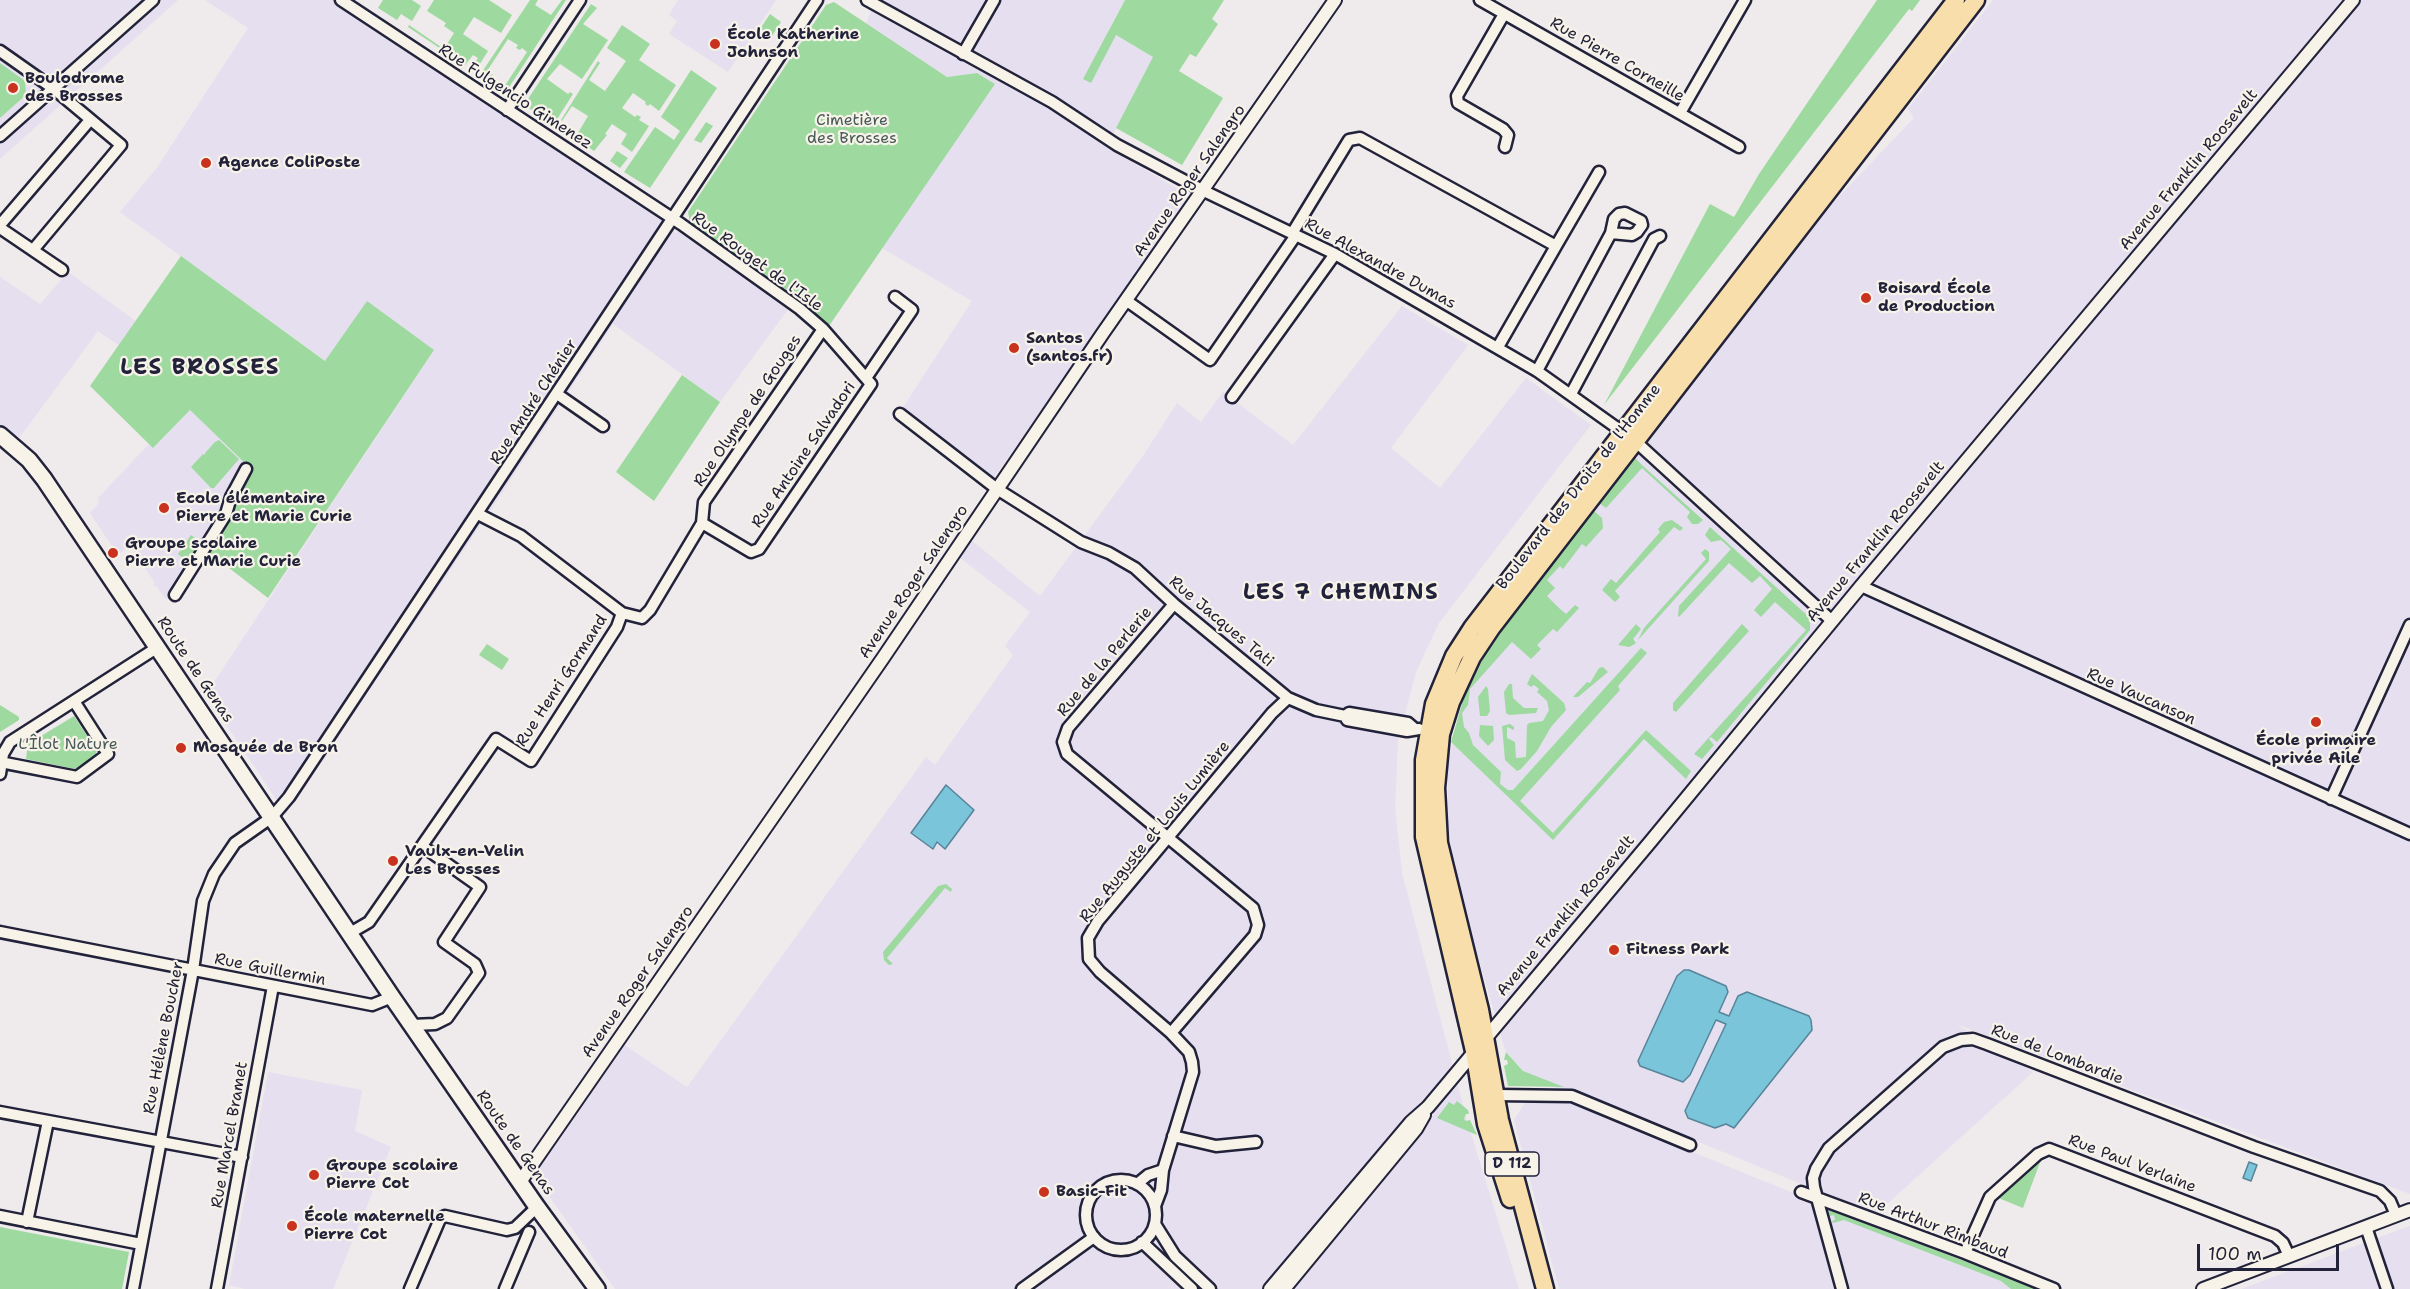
<!DOCTYPE html>
<html>
<head>
<meta charset="utf-8">
<style>
  body { margin:0 }
  #map { position:relative; width:2410px; height:1289px; overflow:hidden; background:#efeaeb; font-family:"Shantell Sans",sans-serif }
  canvas { display:block }
  .scale { position:absolute; left:2197px; top:1244px; width:142px; height:27px; box-sizing:border-box; border:3px solid #22223b; border-top:0; padding-left:8px; font-size:18px; line-height:21px; white-space:nowrap; color:#22223b; -webkit-text-stroke:4px #f7f3e8; paint-order:stroke }
</style>
</head>
<body>
<div id="map">
<canvas width="2410" height="1289"></canvas>
<div class="scale">100 m</div>
</div>
<script>
const c = document.querySelector('canvas').getContext('2d');
c.lineJoin = 'round';
function paint(path, color) { c.fillStyle = color; c.fill(path, 'evenodd'); }
const toPath = rows => new Path2D(rows.map(r => 'M' + r).join(''));
function stroke(path, color, width, dash) { c.strokeStyle = color; c.lineWidth = width; c.lineCap = dash ? 'butt' : 'round'; c.setLineDash(dash || []); c.stroke(path); }
function label(font, color, halo, rows, align = 'center') {
  c.font = font + ' "Shantell Sans",sans-serif'; c.lineWidth = 4.5; c.setLineDash([]); c.textBaseline = 'middle'; c.strokeStyle = halo; c.fillStyle = color; for (const [text, x, y, turn = 0] of rows) {
    c.save(); c.translate(x, y); c.rotate((+turn || 0) * Math.PI / 180); c.textAlign = isNaN(turn) ? turn : align; if (halo) c.strokeText(text, 0, 0); c.fillText(text, 0, 0); c.restore();
  }
}
paint(toPath([
  [0,0,178,0,0,159,0,118,26,95,25,81,0,63],
  [205,0,346,0,673,219,675,234,690,223,797,297,720,402,613,324,498,499,286,814,206,694,434,350,326,361,120,212,156,169,248,28],
  [678,0,776,0,728,72,669,34,677,21,669,15],
  [876,0,1125,0,1108,31,1154,57,1106,147,1183,192,1185,200,1105,321,994,477,902,409,972,301,882,248,995,84,977,73,947,77,866,23],
  [1993,0,2410,0,2410,1194,1956,1024,2033,1072,1876,1214,1874,1223,2047,1289,1559,1289,1514,1120,1526,1101,1572,1103,1803,1197,1804,1185,1662,1127,1530,1078,1505,1050,1455,876,1448,824,1448,761,1464,697,1490,645,1511,617,1831,205,1914,118,1908,109],
  [68,272,137,322,120,346,98,331,20,437,0,427,0,277,40,304],
  [1402,306,1468,345,1391,448,1440,488,1526,378,1591,425,1439,623,1416,672,1398,740,1395,807,1402,873,1468,1124,1519,1289,615,1289,534,1175,623,1044,687,1087,926,757,935,765,1013,655,1005,646,1030,612,959,557,971,540,1040,596,1143,456,1177,403,1201,422,1223,392,1293,445],
  [190,410,252,470,233,499,238,504,177,596,173,594,166,599,157,587,153,585,155,583,130,546,120,553,116,552,90,513,99,503,98,498,149,444,154,447],
  [268,1072,362,1090,355,1131,391,1147,333,1289,245,1289,229,1285],
  [2410,1226,2410,1289,2241,1289,2393,1232]
]), '#e5dfef');
paint(toPath([
  [383,0,412,0,421,6,412,21,401,14,397,20,378,8],
  [434,0,489,0,512,15,501,33,474,17,463,34,488,51,478,67,474,64,478,58,473,55,465,65,408,27,409,25,444,49,454,33,444,26,446,23,427,11],
  [530,0,538,0,535,5,551,15,562,0,566,0,506,92,493,84,495,81,504,87,527,52,522,48,520,50,516,48,518,45,508,39,487,71,493,75,489,81,477,73,478,71,482,72],
  [1125,0,1224,0,1212,19,1218,24,1196,57,1190,54,1179,71,1223,98,1182,165,1116,128,1153,57,1116,35,1091,83,1083,79],
  [1877,0,1920,0,1912,11,1909,9,1604,405,1710,204,1734,217,1759,174],
  [834,2,947,77,977,73,995,84,829,326,797,297,690,223,688,212,826,5],
  [591,4,597,8,583,24,608,40,582,79,560,64,547,79,568,94,570,92,573,94,554,124,524,105],
  [770,14,781,22,770,39,758,32],
  [622,25,650,44,639,60,676,85,659,111,650,104,648,106,645,104,646,102,633,93,622,108,635,117,637,115,641,117,639,120,649,126,632,152,621,144,627,134,612,124,605,134,607,135,594,151,575,138,588,116,572,106,562,121,561,120,598,61,600,63,589,80,605,91,626,61,607,48],
  [0,63,25,81,26,95,0,118],
  [691,70,717,88,650,188,624,172,655,127,674,140,680,131,661,117],
  [706,122,713,126,701,143,694,140],
  [617,151,628,158,620,168,610,161],
  [181,256,325,361,367,301,434,350,268,598,207,551,237,504,233,500,252,470,190,410,153,448,90,386],
  [682,375,720,402,654,501,616,472],
  [219,440,239,459,214,488,211,488,191,467,203,454,205,455,205,453,215,442],
  [1635,458,1643,466,1703,520,1698,524,1692,524,1687,517,1690,512,1642,468,1606,508,1599,503],
  [1593,510,1602,518,1603,528,1586,547,1582,544,1563,569,1560,566,1547,580,1555,588,1547,596,1559,608,1566,614,1575,605,1579,608,1557,632,1553,629,1537,645,1541,649,1531,659,1512,642,1470,689,1468,705,1462,713,1464,727,1469,733,1473,745,1501,772,1500,784,1508,790,1513,790,1641,648,1647,653,1618,686,1620,690,1520,801,1553,833,1646,730,1691,771,1686,779,1644,739,1553,840,1451,742,1464,697,1490,645],
  [1672,520,1683,528,1680,531,1674,527,1615,591,1620,597,1615,602,1602,590,1611,579,1616,583,1660,532,1658,529,1664,522],
  [1710,527,1810,618,1810,630,1717,742,1711,737,1709,739,1714,745,1702,759,1694,754,1806,630,1775,602,1761,617,1754,610,1772,589,1760,576,1752,583,1729,563,1679,617,1678,616,1679,606,1731,549,1721,540,1711,542,1705,535],
  [191,535,202,543,188,562,178,554],
  [1705,549,1709,552,1709,561,1638,640,1644,628,1706,559,1701,553],
  [1636,624,1641,629,1633,639,1636,643,1633,645,1629,647,1618,645],
  [1742,624,1749,631,1676,712,1673,710,1673,703],
  [487,644,509,659,502,670,479,655],
  [1603,667,1608,672,1578,697,1573,697,1587,682,1590,683,1599,668],
  [1532,674,1564,703,1566,710,1551,727,1537,751,1521,769,1517,771,1505,760,1502,726,1510,724,1514,727,1514,730,1507,727,1507,738,1515,742,1516,758,1526,757,1527,725,1529,723,1543,721,1549,710,1547,701,1537,692,1539,689,1534,685,1531,687,1527,684],
  [1509,684,1512,684,1513,698,1524,708,1538,708,1536,713,1509,715,1506,713,1504,692],
  [1486,686,1488,689,1490,711,1487,716,1480,716,1478,697],
  [0,705,19,717,19,720,0,732],
  [74,716,97,751,94,757,75,769,26,759,28,744],
  [1480,725,1493,726,1494,740,1488,746,1479,736],
  [946,884,952,889,951,892,945,888,887,958,893,964,889,965,884,960,883,952,938,886],
  [1506,1052,1523,1071,1564,1087,1508,1086,1504,1066,1508,1064,1507,1060,1504,1060],
  [1457,1101,1468,1110,1469,1114,1466,1114,1464,1119,1466,1121,1470,1120,1477,1135,1437,1118,1449,1102,1454,1105],
  [2042,1157,2023,1208,1996,1197],
  [1827,1206,1871,1221,1870,1225,2038,1289,2011,1289,2001,1281,1844,1220,1833,1223,1832,1221,1835,1220,1834,1215,1830,1216],
  [0,1227,129,1252,122,1289,0,1289]
]), '#9edaa0');
const water = toPath([
  [946,785,974,810,945,849,937,842,933,849,911,833,946,785],
  [1684,970,1689,970,1726,986,1728,992,1719,1012,1729,1016,1738,996,1747,992,1809,1016,1811,1020,1812,1030,1734,1128,1726,1124,1715,1128,1688,1118,1685,1111,1726,1024,1716,1020,1690,1075,1683,1082,1640,1066,1638,1061,1677,976,1684,970],
  [2249,1162,2257,1165,2251,1181,2243,1178,2249,1162]
]);
paint(water, '#7ac5d9');
stroke(water, '#57849a', 1.5);
const minor = toPath([
  [341,0,681,224,800,309,823,329,871,384,759,549,751,552,702,523],
  [867,0,1052,102,1117,145,1204,191,1335,254,1537,371,1634,440,1832,621],
  [1480,0,1739,147],
  [1504,14,1457,96,1458,103,1503,129,1508,135,1505,147],
  [0,51,54,89,121,145,33,250],
  [963,54,994,0],
  [507,110,580,0],
  [1680,113,1745,0],
  [0,136,153,0],
  [0,225,90,120],
  [0,228,62,270],
  [1293,232,1349,140,1360,138,1556,246,1498,347],
  [1556,246,1599,172],
  [1127,301,1210,360,1296,235],
  [1537,371,1611,233,1614,219,1619,214,1625,213,1641,221,1642,225,1637,232,1632,235,1611,233],
  [866,378,912,310,895,297],
  [557,394,603,426],
  [1571,394,1654,239,1660,236],
  [1232,397,1335,254],
  [900,414,997,489,1081,542,1109,553,1135,568,1174,604,1288,698,1316,710,1345,716,1349,713,1408,723,1415,729],
  [1861,586,2410,834],
  [175,595,226,514,231,497,246,469],
  [622,613,642,618,650,610,702,523,704,502,823,329],
  [1345,716,1347,720,1407,731,1419,729],
  [0,762,77,777,108,754,74,701],
  [0,774,3,754,10,742,158,647],
  [2331,799,2410,625],
  [0,932,372,1005,392,997],
  [350,933,369,922,496,739,531,761,617,627,622,613,521,536,478,514],
  [412,1025,435,1024,447,1018,479,973,475,964,444,942,480,887,422,846],
  [1171,1033,1255,935,1258,925,1253,908,1067,754,1063,742,1068,728,1174,604],
  [1497,1095,1572,1096,1690,1145],
  [0,1112,242,1157],
  [1173,1136,1216,1146,1256,1142],
  '1086 1215a35 35 0 1 1 70 0a35 35 0 1 1-70 0Z',
  [1137,1184,1148,1175,1163,1170],
  [1801,1192,1965,1253,2054,1289],
  [1155,1206,1161,1190,1163,1170,1193,1072,1192,1062,1189,1052,1171,1033,1100,972,1089,959,1088,938,1098,921,1272,713,1288,698],
  [0,1216,141,1244],
  [27,1222,48,1121],
  [1155,1224,1175,1256,1210,1289],
  [2366,1227,2387,1289],
  [1142,1242,1192,1289],
  [1965,1253,1990,1197,2038,1154,2049,1149,2275,1236,2283,1243,2289,1256],
  [133,1289,193,970,203,901,214,874,235,843,272,817,289,797,817,0],
  [217,1289,273,986],
  [410,1289,440,1219,445,1216,507,1230,515,1228,537,1207],
  [505,1289,529,1232],
  [1022,1289,1094,1237],
  [1842,1289,1814,1187,1813,1178,1816,1169,1829,1148,1943,1047,1961,1040,1973,1039,1987,1044,2254,1147,2380,1191,2390,1201,2396,1215]
]);
const tertiary = toPath([
  [520,1182,883,658,1103,333,1335,0],
  [1270,1289,1411,1122,1428,1107,1651,841,1861,586,2353,0],
  [1284,1289,1416,1129,1424,1115],
  [2203,1289,2410,1210]
]);
const secondary = toPath([
  [0,435,29,460,44,479,392,997,537,1207,597,1289]
]);
const primary = toPath([
  [1510,1199,1486,1124,1474,1051,1424,837,1424,760,1434,704,1454,656,1472,628,1956,0],
  [1545,1289,1500,1120,1480,1010,1439,843,1436,788,1441,734,1451,702,1472,657,1492,627,1976,0]
]);
stroke(minor, '#22223b', 15);
stroke(tertiary, '#22223b', 16);
stroke(secondary, '#22223b', 20);
stroke(primary, '#22223b', 21);
stroke(minor, '#f7f3e8', 10);
stroke(tertiary, '#f7f3e8', 12);
stroke(secondary, '#f7f3e8', 15);
stroke(primary, '#f8deab', 16);
for (const [x, y, r, color] of [
  [715,44,6,"#c8321e"],
  [13,88,6,"#c8321e"],
  [206,163,6,"#c8321e"],
  [1866,298,6,"#c8321e"],
  [1014,348,6,"#c8321e"],
  [164,508,6,"#c8321e"],
  [113,553,6,"#c8321e"],
  [2316,722,6,"#c8321e"],
  [181,748,6,"#c8321e"],
  [393,861,6,"#c8321e"],
  [1614,950,6,"#c8321e"],
  [314,1175,6,"#c8321e"],
  [1044,1192,6,"#c8321e"],
  [292,1226,6,"#c8321e"]
]) { const dot = new Path2D(); dot.arc(x, y, r, 0, 2 * Math.PI); c.fillStyle = color; c.fill(dot); stroke(dot, '#f7f3e8', 2); }
for (const [x, y, w] of [
  [1512,1164,54]
]) { const box = new Path2D(); box.roundRect(x - w / 2, y - 12, w, 24, 4.5); c.fillStyle = '#f7f3e8'; c.fill(box); stroke(box, '#22223b', 1.5); }
label('bold 15px', '#22223b', null, [
  ["D 112",1512,1164]
]);
label('bold 16px', '#22223b', '#f7f3e8', [
  ["École Katherine",727,35],
  ["Johnson",727,53],
  ["Boulodrome",25,79],
  ["des Brosses",25,97],
  ["Agence ColiPoste",218,163],
  ["Boisard École",1878,289],
  ["de Production",1878,307],
  ["Santos",1026,339],
  ["(santos.fr)",1026,357],
  ["Ecole élémentaire",176,499],
  ["Pierre et Marie Curie",176,517],
  ["Groupe scolaire",125,544],
  ["Pierre et Marie Curie",125,562],
  ["École primaire",2316,741,"center"],
  ["privée Aile",2316,759,"center"],
  ["Mosquée de Bron",193,748],
  ["Vaulx-en-Velin",405,852],
  ["Les Brosses",405,870],
  ["Fitness Park",1626,950],
  ["Groupe scolaire",326,1166],
  ["Pierre Cot",326,1184],
  ["Basic-Fit",1056,1192],
  ["École maternelle",304,1217],
  ["Pierre Cot",304,1235]
], 'left');
label('16px', '#22223b', '#f7f3e8', [
  ["Rue Pierre Corneille",1617,60,30],
  ["Rue Fulgencio Gimenez",515,97,33],
  ["Avenue Franklin Roosevelt",2189,170,-50],
  ["Avenue Roger Salengro",1190,181,-55],
  ["Rue Rouget de l'Isle",757,262,36],
  ["Rue Alexandre Dumas",1380,264,29],
  ["Rue André Chénier",534,402,-57],
  ["Rue Olympe de Gouges",748,411,-56],
  ["Rue Antoine Salvadori",804,455,-56],
  ["Boulevard des Droits de l'Homme",1579,487,-52],
  ["Avenue Franklin Roosevelt",1876,542,-50],
  ["Avenue Roger Salengro",914,582,-56],
  ["Rue Jacques Tati",1221,622,40],
  ["Rue de la Perlerie",1105,662,-50],
  ["Route de Genas",195,670,56],
  ["Rue Henri Gormand",562,681,-57],
  ["Rue Vaucanson",2141,697,24],
  ["Rue Auguste et Louis Lumière",1155,832,-51],
  ["Avenue Franklin Roosevelt",1566,916,-50],
  ["Rue Guillermin",270,970,11],
  ["Avenue Roger Salengro",638,982,-55],
  ["Rue Hélène Boucher",164,1038,-79],
  ["Rue de Lombardie",2057,1055,21],
  ["Rue Marcel Bramet",230,1135,-80],
  ["Route de Genas",515,1143,55],
  ["Rue Paul Verlaine",2132,1164,21],
  ["Rue Arthur Rimbaud",1933,1226,21]
]);
label('16px', '#475959', '#f7f3e8', [
  ["Cimetière",852,121],
  ["des Brosses",852,139],
  ["L'Îlot Nature",68,745]
]);
c.letterSpacing = '1.5px';
label('bold 22px', '#22223b', '#f7f3e8', [
  ["LES BROSSES",200,368],
  ["LES 7 CHEMINS",1341,593]
]);
c.letterSpacing = '0px';
</script>
</body>
</html>
